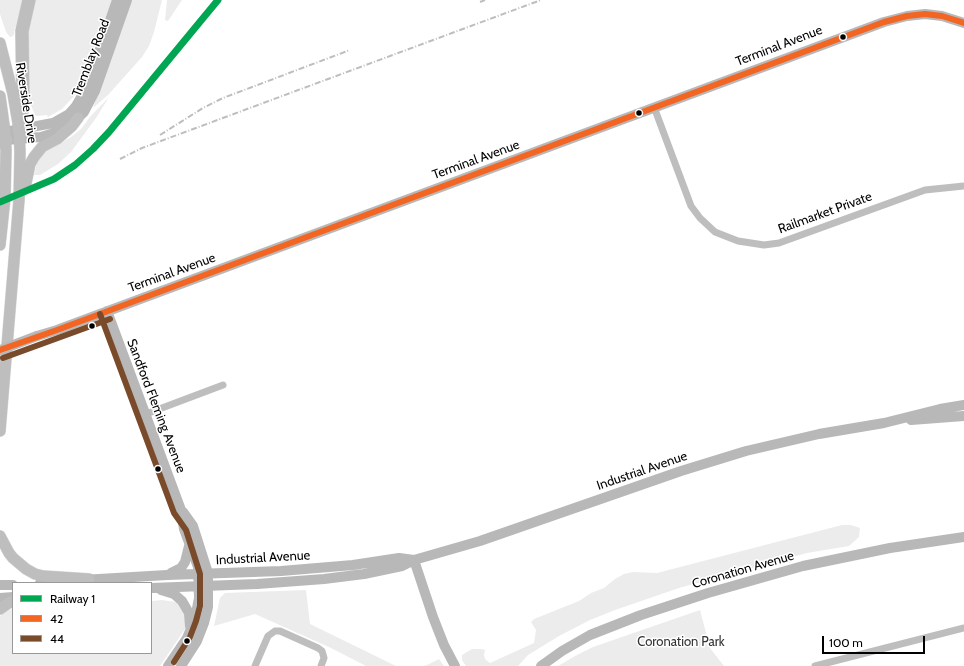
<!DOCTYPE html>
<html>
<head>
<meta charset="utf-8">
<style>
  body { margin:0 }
  #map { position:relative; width:964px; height:666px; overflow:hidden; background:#fff; font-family:Cabin,sans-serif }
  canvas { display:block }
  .legend { position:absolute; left:12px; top:582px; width:140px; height:72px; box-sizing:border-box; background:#fff; border:1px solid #999; margin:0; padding:5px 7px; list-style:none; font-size:12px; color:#000 }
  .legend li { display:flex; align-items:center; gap:8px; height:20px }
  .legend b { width:20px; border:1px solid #999 }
  .scale { position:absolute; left:822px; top:636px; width:103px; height:18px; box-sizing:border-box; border:2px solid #000; border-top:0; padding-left:5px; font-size:12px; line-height:14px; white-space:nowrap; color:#000; -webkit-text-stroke:3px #fff; paint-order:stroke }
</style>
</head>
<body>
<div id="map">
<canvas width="964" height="666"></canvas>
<ul class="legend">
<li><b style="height:5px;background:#00a651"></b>Railway 1</li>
<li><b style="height:5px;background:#f26522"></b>42</li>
<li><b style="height:5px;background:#7a4b2a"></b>44</li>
</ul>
<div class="scale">100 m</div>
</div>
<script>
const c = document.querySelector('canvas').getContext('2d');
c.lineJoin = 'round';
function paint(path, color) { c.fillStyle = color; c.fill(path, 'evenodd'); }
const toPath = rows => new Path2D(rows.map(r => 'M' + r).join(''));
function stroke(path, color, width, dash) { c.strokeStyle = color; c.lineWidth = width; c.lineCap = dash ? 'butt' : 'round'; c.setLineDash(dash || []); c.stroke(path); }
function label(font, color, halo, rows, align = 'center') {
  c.font = font + ' Cabin,sans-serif'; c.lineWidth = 3; c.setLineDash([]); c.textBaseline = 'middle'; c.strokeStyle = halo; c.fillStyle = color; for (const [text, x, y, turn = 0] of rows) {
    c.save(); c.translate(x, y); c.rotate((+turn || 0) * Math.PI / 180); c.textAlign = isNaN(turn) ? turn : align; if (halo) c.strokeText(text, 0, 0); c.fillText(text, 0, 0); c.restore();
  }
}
paint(toPath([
  [0,0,24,0,16,27,15,27,14,35,11,37,10,37,6,32,0,14],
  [35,0,112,0,84,75,75,95,62,109,48,117,47,115,37,116,35,115,28,98,28,31,32,8],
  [131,0,162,0,154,32,149,46,142,57,108,95,93,108],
  [167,0,182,0,168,21,165,20],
  [109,97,96,118,71,152,58,164,40,175,34,175,37,162,43,153,71,137,81,129,90,117],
  [842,525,851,525,860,528,859,537,849,546,807,553,679,588,615,610,590,620,559,636,528,655,518,666,466,666,462,660,462,655,472,649,481,649,485,650,484,655,485,659,490,663,534,643,536,630,531,622,534,619,579,601,591,593,604,588,615,579,624,574,633,572,657,573],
  [306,590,310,624,396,666,366,666,331,648,255,614,214,626,220,598,225,593],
  [162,600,175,602,179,604,187,620,185,629,160,666,0,666,0,616,7,610,13,609,13,653,151,653,151,601],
  [700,610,710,648,724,666,558,666,575,656,593,647],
  [439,659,444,666,424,666,427,665]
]), '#ececec');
const primary = toPath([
  [0,43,13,94,19,129,20,152,19,200,0,431],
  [0,96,5,132,6,150,5,198,0,245],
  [25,188,30,164,34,157,42,147,57,139,72,126,78,118],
  [0,536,9,553,13,558,26,569,35,574,43,576,89,579],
  [0,609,7,604,13,601]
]);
const highway = toPath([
  [19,129,23,106,22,31,29,0],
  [0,142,6,140]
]);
stroke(primary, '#dbdbdb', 12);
stroke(highway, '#dbdbdb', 14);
stroke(toPath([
  [654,107,691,206,700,218,715,232,738,241,764,245,779,243,925,190,964,186],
  [146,414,223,385],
  [255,666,268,636,275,631,280,631,318,648,322,651,324,658,321,666],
  [815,666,964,628]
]), '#bebebe', 7);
stroke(toPath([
  [5,132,53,123,69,114,76,106,87,87,117,0],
  [6,140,41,137,57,132,71,124,84,112,95,91,127,0],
  [107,311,181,510,184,529,198,567,199,598,195,619,187,638,168,666],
  [37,336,57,330,884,22,907,16,925,14,942,16,964,23],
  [911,420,964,416],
  [414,560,433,617,444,645,455,666],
  [171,573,181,568,185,562,189,546],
  [82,580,167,575,281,571,353,565,399,558,414,560],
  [40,583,66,581],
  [0,585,13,585],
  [151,588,257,584,324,579,364,574,402,566,414,560,480,541,681,471,746,451,819,434,884,423,940,409,964,405],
  [161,590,174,594,182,601,189,613,190,626],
  [0,598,13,597],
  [181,666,197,641,204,623,208,607,208,573,193,526,183,512],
  [541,666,562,651,590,635,641,615,708,593,803,566,890,548,964,537]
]), '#b8b8b8', 10);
stroke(primary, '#bebebe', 11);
stroke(highway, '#bebebe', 13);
stroke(toPath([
  [480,2,485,0],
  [160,135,203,108,223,98,350,50],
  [120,159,142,148,541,0]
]), '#bebebe', 2, [6, 2, 1, 2]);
stroke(toPath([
  [0,350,37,336]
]), '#b8b8b8', 10);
stroke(toPath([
  [0,350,57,330,884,22,907,16,925,14,942,16,964,23]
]), '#f26522', 6);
stroke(toPath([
  [100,314,174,513,186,530,200,574,200,606,196,621,190,637,174,662],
  [3,358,110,319]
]), '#7a4b2a', 6);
stroke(toPath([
  [0,202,54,179,75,165,93,149,109,132,218,0]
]), '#00a651', 7);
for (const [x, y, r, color] of [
  [843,37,3.5,"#000"],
  [639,113,3.5,"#000"],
  [92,326,3.5,"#000"],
  [158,469,3.5,"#000"],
  [187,641,3.5,"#000"]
]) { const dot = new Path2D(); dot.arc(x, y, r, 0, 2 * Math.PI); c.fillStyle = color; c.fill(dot); stroke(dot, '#fff', 1.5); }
label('13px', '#000', '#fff', [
  ["Terminal Avenue",779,46,-21],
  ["Tremblay Road",91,58,-69],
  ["Riverside Drive",26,103,81],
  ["Terminal Avenue",476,160,-20],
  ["Railmarket Private",825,213,-20],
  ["Terminal Avenue",172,273,-20],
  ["Sandford Fleming Avenue",156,406,69],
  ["Industrial Avenue",642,471,-19],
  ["Industrial Avenue",263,558,-3],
  ["Coronation Avenue",743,570,-16]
]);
label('13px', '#333', '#fff', [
  ["Coronation Park",681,642]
]);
</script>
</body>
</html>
